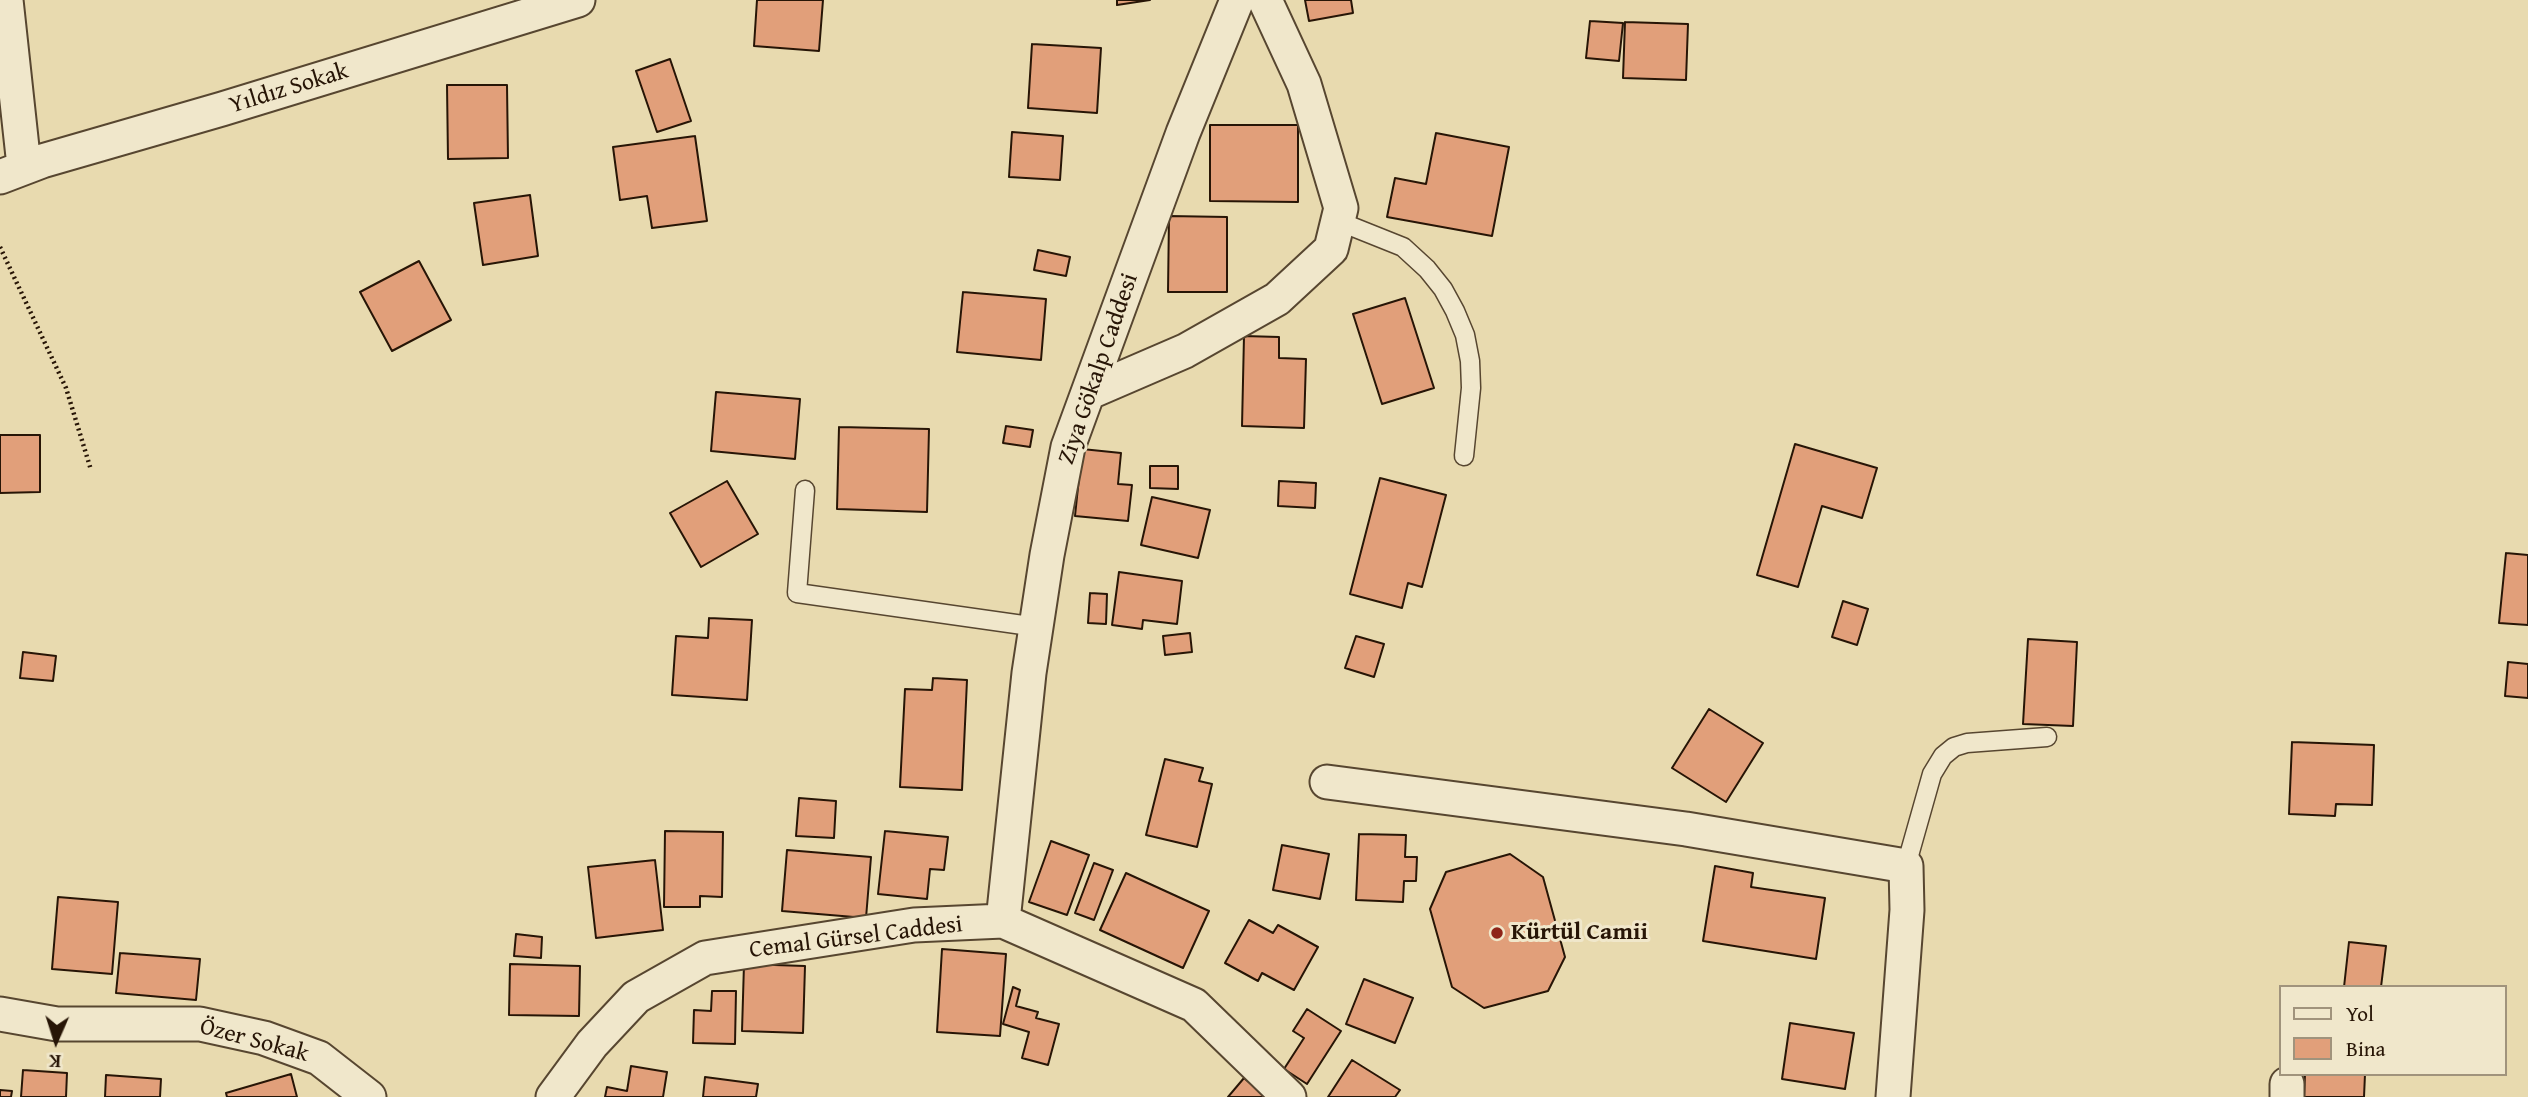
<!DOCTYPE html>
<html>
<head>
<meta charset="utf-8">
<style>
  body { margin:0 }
  #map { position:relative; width:2528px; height:1097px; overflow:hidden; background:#e8daaf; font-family:"Gentium Book Plus",serif }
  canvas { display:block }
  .legend { position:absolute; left:2279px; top:985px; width:228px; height:91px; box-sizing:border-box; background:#f0e7cb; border:2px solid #a0937c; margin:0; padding:9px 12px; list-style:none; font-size:21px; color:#271506 }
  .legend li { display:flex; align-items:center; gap:14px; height:35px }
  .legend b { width:35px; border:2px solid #a0937c }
  .north { position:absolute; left:21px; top:1006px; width:70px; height:70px; -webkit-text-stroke:5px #f0e7cb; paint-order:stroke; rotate:183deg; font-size:19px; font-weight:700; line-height:28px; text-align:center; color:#271506 }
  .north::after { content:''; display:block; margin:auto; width:24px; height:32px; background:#271506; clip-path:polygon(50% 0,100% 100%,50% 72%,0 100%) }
</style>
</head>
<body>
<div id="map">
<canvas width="2528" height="1097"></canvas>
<ul class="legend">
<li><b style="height:9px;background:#f0e7cb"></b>Yol</li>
<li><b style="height:19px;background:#e19f7a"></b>Bina</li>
</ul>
<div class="north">K</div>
</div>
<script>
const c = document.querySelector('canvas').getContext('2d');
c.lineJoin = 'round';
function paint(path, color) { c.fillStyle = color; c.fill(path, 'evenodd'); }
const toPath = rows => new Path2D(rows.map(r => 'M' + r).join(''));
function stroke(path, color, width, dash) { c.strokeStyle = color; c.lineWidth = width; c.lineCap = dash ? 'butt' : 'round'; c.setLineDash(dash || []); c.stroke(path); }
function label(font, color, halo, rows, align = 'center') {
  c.font = font + ' "Gentium Book Plus",serif'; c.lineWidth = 6; c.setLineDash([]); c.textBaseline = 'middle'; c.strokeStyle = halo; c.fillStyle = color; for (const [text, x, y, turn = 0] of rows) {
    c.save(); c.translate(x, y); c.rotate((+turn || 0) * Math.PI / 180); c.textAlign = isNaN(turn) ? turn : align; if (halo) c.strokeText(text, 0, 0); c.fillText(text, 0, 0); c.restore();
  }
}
const building = toPath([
  [757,0,823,0,819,51,754,46,757,0],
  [1117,0,1150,0,1117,5,1117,0],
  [1305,0,1351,0,1353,13,1309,21,1305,0],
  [1590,21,1623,23,1619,61,1586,58,1590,21],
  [1625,22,1688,24,1686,80,1623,78,1625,22],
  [1032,44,1101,48,1097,113,1028,108,1032,44],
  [670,59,691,121,657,132,636,71,670,59],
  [447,85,507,85,508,158,448,159,447,85],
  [1210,125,1298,125,1298,202,1210,201,1210,125],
  [1012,132,1063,136,1060,180,1009,177,1012,132],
  [1436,133,1509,147,1492,236,1387,217,1395,178,1426,184,1436,133],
  [695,136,707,221,652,228,647,196,620,200,613,147,695,136],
  [530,195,538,256,483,265,474,203,530,195],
  [1169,216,1227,217,1227,292,1168,292,1169,216],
  [1038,250,1070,257,1066,276,1034,270,1038,250],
  [419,261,451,320,392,351,360,292,419,261],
  [963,292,1046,299,1041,360,957,352,963,292],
  [1405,298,1434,388,1382,404,1353,314,1405,298],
  [1244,336,1279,337,1279,358,1306,359,1304,428,1242,426,1244,336],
  [716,392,800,399,795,459,711,451,716,392],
  [1006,426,1033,430,1030,447,1003,443,1006,426],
  [839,427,929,429,927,512,837,509,839,427],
  [0,435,40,435,40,492,0,493,0,435],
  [1795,444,1877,468,1862,518,1822,506,1798,587,1757,575,1795,444],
  [1082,449,1121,453,1118,484,1132,485,1128,521,1075,516,1082,449],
  [1150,466,1178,466,1178,489,1150,488,1150,466],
  [1380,478,1446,495,1422,587,1408,583,1402,608,1350,594,1380,478],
  [727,481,758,534,701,567,670,513,727,481],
  [1279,481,1316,483,1315,508,1278,506,1279,481],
  [1152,497,1210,510,1198,558,1141,545,1152,497],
  [2506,553,2528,555,2528,625,2499,623,2506,553],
  [1119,572,1182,581,1177,624,1143,620,1142,629,1112,625,1119,572],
  [1090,593,1107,594,1106,624,1088,623,1090,593],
  [1843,601,1868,609,1857,645,1832,637,1843,601],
  [709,618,752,620,747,700,672,695,676,636,708,638,709,618],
  [1190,633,1192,652,1165,655,1163,636,1190,633],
  [1356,636,1384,644,1374,677,1345,668,1356,636],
  [2028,639,2077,642,2073,726,2023,724,2028,639],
  [23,652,56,656,53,681,20,678,23,652],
  [2508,662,2528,664,2528,698,2505,696,2508,662],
  [933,678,967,680,962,790,900,787,905,689,932,690,933,678],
  [1709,709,1763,743,1726,802,1672,768,1709,709],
  [2292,742,2374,745,2372,805,2336,804,2335,816,2289,814,2292,742],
  [1165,759,1203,768,1199,781,1212,784,1197,847,1146,835,1165,759],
  [799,798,836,801,834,838,796,836,799,798],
  [665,831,723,832,722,897,700,896,700,907,664,907,665,831],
  [885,831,948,837,944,870,930,869,927,899,878,894,885,831],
  [1359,834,1406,835,1405,857,1417,857,1416,881,1404,881,1403,902,1356,900,1359,834],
  [1051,841,1089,855,1067,915,1029,902,1051,841],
  [1282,845,1329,854,1320,899,1273,890,1282,845],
  [787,850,871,857,866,918,782,911,787,850],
  [1510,854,1543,877,1565,957,1548,991,1484,1008,1452,987,1430,909,1446,872,1510,854],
  [655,860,663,930,596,938,588,867,655,860],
  [1094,863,1113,870,1094,920,1075,913,1094,863],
  [1715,866,1753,873,1751,887,1825,898,1816,959,1703,941,1715,866],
  [1126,873,1209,911,1183,968,1100,930,1126,873],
  [58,897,118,902,112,974,52,969,58,897],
  [1249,920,1273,933,1278,925,1318,947,1294,990,1262,973,1258,981,1225,963,1249,920],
  [516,934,542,937,541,958,514,956,516,934],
  [2349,942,2386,946,2381,987,2344,987,2349,942],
  [942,949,1006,954,1000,1036,937,1032,942,949],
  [120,953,200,959,196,1000,116,993,120,953],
  [510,964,580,966,579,1016,509,1015,510,964],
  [744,964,805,966,803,1033,742,1031,744,964],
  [1364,979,1413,998,1395,1043,1346,1024,1364,979],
  [1013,987,1020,990,1016,1006,1038,1012,1036,1018,1059,1024,1048,1065,1022,1058,1029,1032,1003,1024,1013,987],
  [712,991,736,991,735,1044,693,1043,694,1010,711,1011,712,991],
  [1307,1009,1341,1031,1307,1084,1284,1069,1304,1038,1293,1031,1307,1009],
  [1790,1023,1854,1033,1845,1089,1782,1079,1790,1023],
  [1352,1060,1400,1090,1395,1097,1328,1097,1352,1060],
  [631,1066,667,1072,663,1097,605,1097,607,1087,627,1091,631,1066],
  [23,1070,67,1073,66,1097,21,1097,23,1070],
  [291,1074,297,1097,227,1097,226,1093,291,1074],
  [2305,1074,2365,1074,2364,1097,2304,1097,2305,1074],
  [106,1075,161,1079,160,1097,105,1097,106,1075],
  [705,1077,758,1084,756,1097,703,1097,705,1077],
  [1244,1078,1267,1097,1228,1097,1244,1078],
  [0,1090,12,1091,11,1097,0,1097,0,1090]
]);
paint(building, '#e19f7a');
stroke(building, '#271506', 2);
const service = toPath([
  [1338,221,1403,247,1427,269,1443,289,1455,311,1465,335,1470,361,1471,388,1464,456],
  [805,490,797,593,1037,627],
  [1906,866,1932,774,1943,756,1954,747,1967,743,2047,737]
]);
const minor = toPath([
  [6,0,24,166,21,169],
  [0,177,42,161,222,109,578,0],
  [1090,392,1185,351,1277,299,1331,249,1341,208,1304,84,1265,0],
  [1327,782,1686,829,1906,866,1907,910,1893,1097],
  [1003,921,1029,673,1047,555,1068,447,1183,133,1237,0],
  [0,1014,57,1024,200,1024,264,1038,319,1058,369,1097],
  [2287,1084,2287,1097],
  [553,1097,592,1044,636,997,705,958,914,925,1003,921,1194,1005,1289,1097]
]);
stroke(service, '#574630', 21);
stroke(minor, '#574630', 37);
stroke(toPath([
  [0,247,66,388,91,470]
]), '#271506', 4.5, [2, 3.5]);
stroke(service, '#f0e7cb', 18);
stroke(minor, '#f0e7cb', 33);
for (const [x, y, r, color] of [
  [1497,933,7,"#8f2418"]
]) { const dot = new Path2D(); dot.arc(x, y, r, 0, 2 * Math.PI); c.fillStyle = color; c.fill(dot); stroke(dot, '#f0e7cb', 2.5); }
label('24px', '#271506', '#f0e7cb', [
  ["Yıldız Sokak",289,89,-17],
  ["Ziya Gökalp Caddesi",1099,369,-71],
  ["Cemal Gürsel Caddesi",856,938,-7],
  ["Özer Sokak",254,1041,15]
]);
label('bold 24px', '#271506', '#f0e7cb', [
  ["Kürtül Camii",1511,933]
], 'left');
</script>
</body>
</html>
